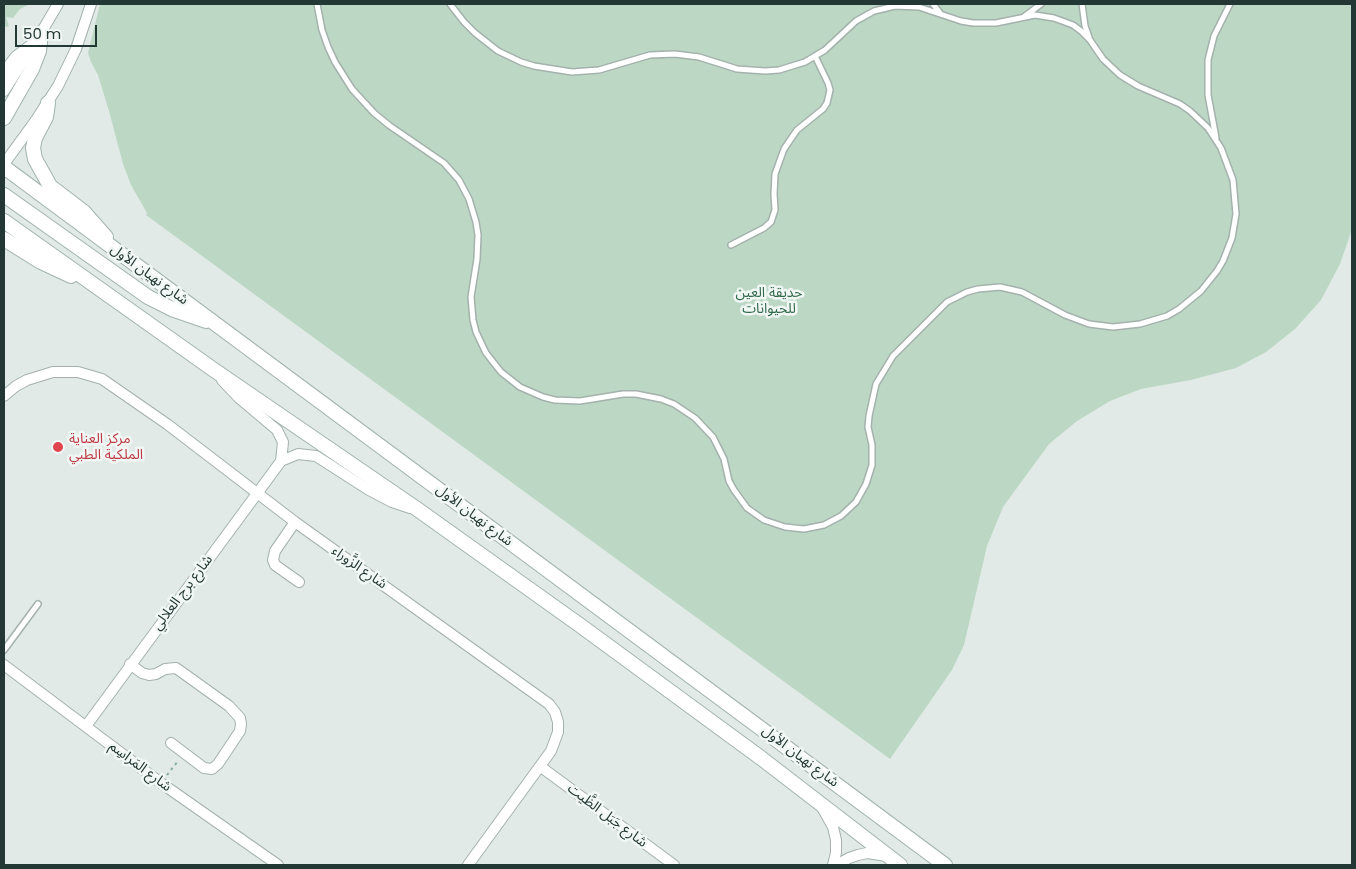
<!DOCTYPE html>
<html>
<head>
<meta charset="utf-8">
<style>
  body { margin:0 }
  #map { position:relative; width:1356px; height:869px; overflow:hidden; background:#e1eae6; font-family:Poppins,sans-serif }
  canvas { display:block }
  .frame { position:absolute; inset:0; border:5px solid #233834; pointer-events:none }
  .scale { position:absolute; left:15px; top:25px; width:82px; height:22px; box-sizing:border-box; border:2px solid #233834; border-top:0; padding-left:6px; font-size:15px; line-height:18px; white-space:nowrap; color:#233834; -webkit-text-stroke:4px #f1f7f4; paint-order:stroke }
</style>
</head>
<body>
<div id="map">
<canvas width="1356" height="869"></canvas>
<div class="frame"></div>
<div class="scale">50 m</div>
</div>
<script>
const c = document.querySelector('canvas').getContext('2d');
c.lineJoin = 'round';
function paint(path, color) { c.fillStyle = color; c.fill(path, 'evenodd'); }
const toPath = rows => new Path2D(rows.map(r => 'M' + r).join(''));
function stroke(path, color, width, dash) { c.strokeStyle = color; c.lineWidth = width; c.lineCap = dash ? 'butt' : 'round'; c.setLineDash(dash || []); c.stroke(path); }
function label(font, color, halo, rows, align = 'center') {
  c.font = font + ' Poppins,"Noto Sans Arabic",sans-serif'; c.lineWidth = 5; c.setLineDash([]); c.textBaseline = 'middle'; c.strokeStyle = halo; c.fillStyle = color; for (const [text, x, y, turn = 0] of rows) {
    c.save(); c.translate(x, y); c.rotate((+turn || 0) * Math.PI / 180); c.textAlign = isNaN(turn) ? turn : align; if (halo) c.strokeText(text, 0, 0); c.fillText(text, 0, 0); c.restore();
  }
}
paint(toPath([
  [4,4,30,4,20,9,13,18,6,17,9,26,6,27,4,24],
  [100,4,1352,4,1351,232,1340,264,1321,300,1295,329,1266,352,1236,368,1191,380,1141,389,1110,401,1077,421,1049,444,1003,507,987,546,964,645,952,670,890,759,146,215,147,213,131,185,123,164,109,111,98,75,91,62,88,53]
]), '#bcd8c5');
const lane = toPath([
  [317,4,322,30,328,47,335,62,352,89,374,113,390,126,444,163,459,180,469,199,476,222,478,235,477,259,471,297,473,320,476,332,486,353,501,372,520,387,543,397,555,400,580,401,623,394,636,394,661,399,674,404,695,418,713,437,724,459,729,481,734,490,747,508,764,520,785,527,804,529,824,525,841,516,856,502,866,484,872,465,872,445,868,427,869,416,876,384,893,356,947,302,967,292,978,289,1000,287,1022,292,1065,315,1089,324,1113,327,1140,324,1167,316,1179,309,1201,291,1217,271,1223,261,1232,238,1236,214,1233,180,1221,148,1208,128,1190,111,1180,104,1138,86,1120,75,1103,59,1090,40,1081,31,1073,25,1054,18,1035,15,996,23,973,23,961,21,919,7,895,6,874,11,856,21,825,50,805,62,779,70,765,71,737,69,699,57,675,54,650,55,599,70,572,72,534,66,521,62,498,51,475,33,464,22,450,4],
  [933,4,940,13],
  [1082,4,1085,26,1089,37],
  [1025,16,1041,4],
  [1216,138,1208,95,1208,60,1214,36,1230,4],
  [731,245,764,228,771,222,775,210,774,194,775,174,784,149,797,130,823,109,827,103,830,90,828,83,815,56],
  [4,650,38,604]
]);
const street = toPath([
  [38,38,58,4],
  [4,91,29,52],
  [4,164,36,120,58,86,76,49,91,4],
  [4,396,16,386,27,380,53,372,78,372,102,379,167,424,295,522,549,704,555,712,558,722,558,732,551,751,468,865],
  [281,461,298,454,316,456,369,490,392,502,410,508],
  [295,522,275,551,273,560,275,565,299,582],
  [130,664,142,673,149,675,156,674,165,669,176,668,229,706,240,718,241,724,240,731,218,764,212,769,204,768,171,743],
  [4,665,161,783,278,865],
  [86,726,281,461,283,442,277,430,239,398,222,380],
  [541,767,674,865],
  [823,809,833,827,836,840,836,853,833,865],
  [837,865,849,858,858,855,867,853,887,856]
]);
const secondary = toPath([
  [4,75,17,58,34,45],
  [48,103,46,117,35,138,33,148,35,159,50,186,84,212,106,237],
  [4,118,32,69,39,51,41,33],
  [4,167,945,865],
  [4,195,148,297,174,310,206,321],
  [4,221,214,370,417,509,581,626,761,758,900,865],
  [4,239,41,262,71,276]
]);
stroke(lane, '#a4b1ad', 8);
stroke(street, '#a4b1ad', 12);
stroke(secondary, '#a1b4ae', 16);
stroke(toPath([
  [167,775,178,761]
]), '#85aaa0', 2, [2.5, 4]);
stroke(lane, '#fff', 5);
stroke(street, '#fff', 10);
stroke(secondary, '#fff', 14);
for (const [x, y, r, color] of [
  [58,447,6,"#e0444e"]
]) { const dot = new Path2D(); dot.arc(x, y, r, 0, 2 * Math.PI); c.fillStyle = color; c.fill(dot); stroke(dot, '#f1f7f4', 2); }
label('14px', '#233834', '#f1f7f4', [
  ["شارع نهيان الأول",149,275,36],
  ["شارع نهيان الأول",474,516,37],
  ["شارع الزَّوراء",359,568,35],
  ["شارع برج العلالي",183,593,-53],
  ["شارع نهيان الأول",800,757,37],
  ["شارع المَراسِم",140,767,37],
  ["شارع جَبَل الظَّيت",607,816,37]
]);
label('14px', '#336a4b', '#f1f7f4', [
  ["حديقة العين",769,293],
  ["للحيوانات",769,309]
]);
label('14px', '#be3a42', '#f1f7f4', [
  ["مركز العناية",69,439],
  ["الملكية الطبي",69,455]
], 'left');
</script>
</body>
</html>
